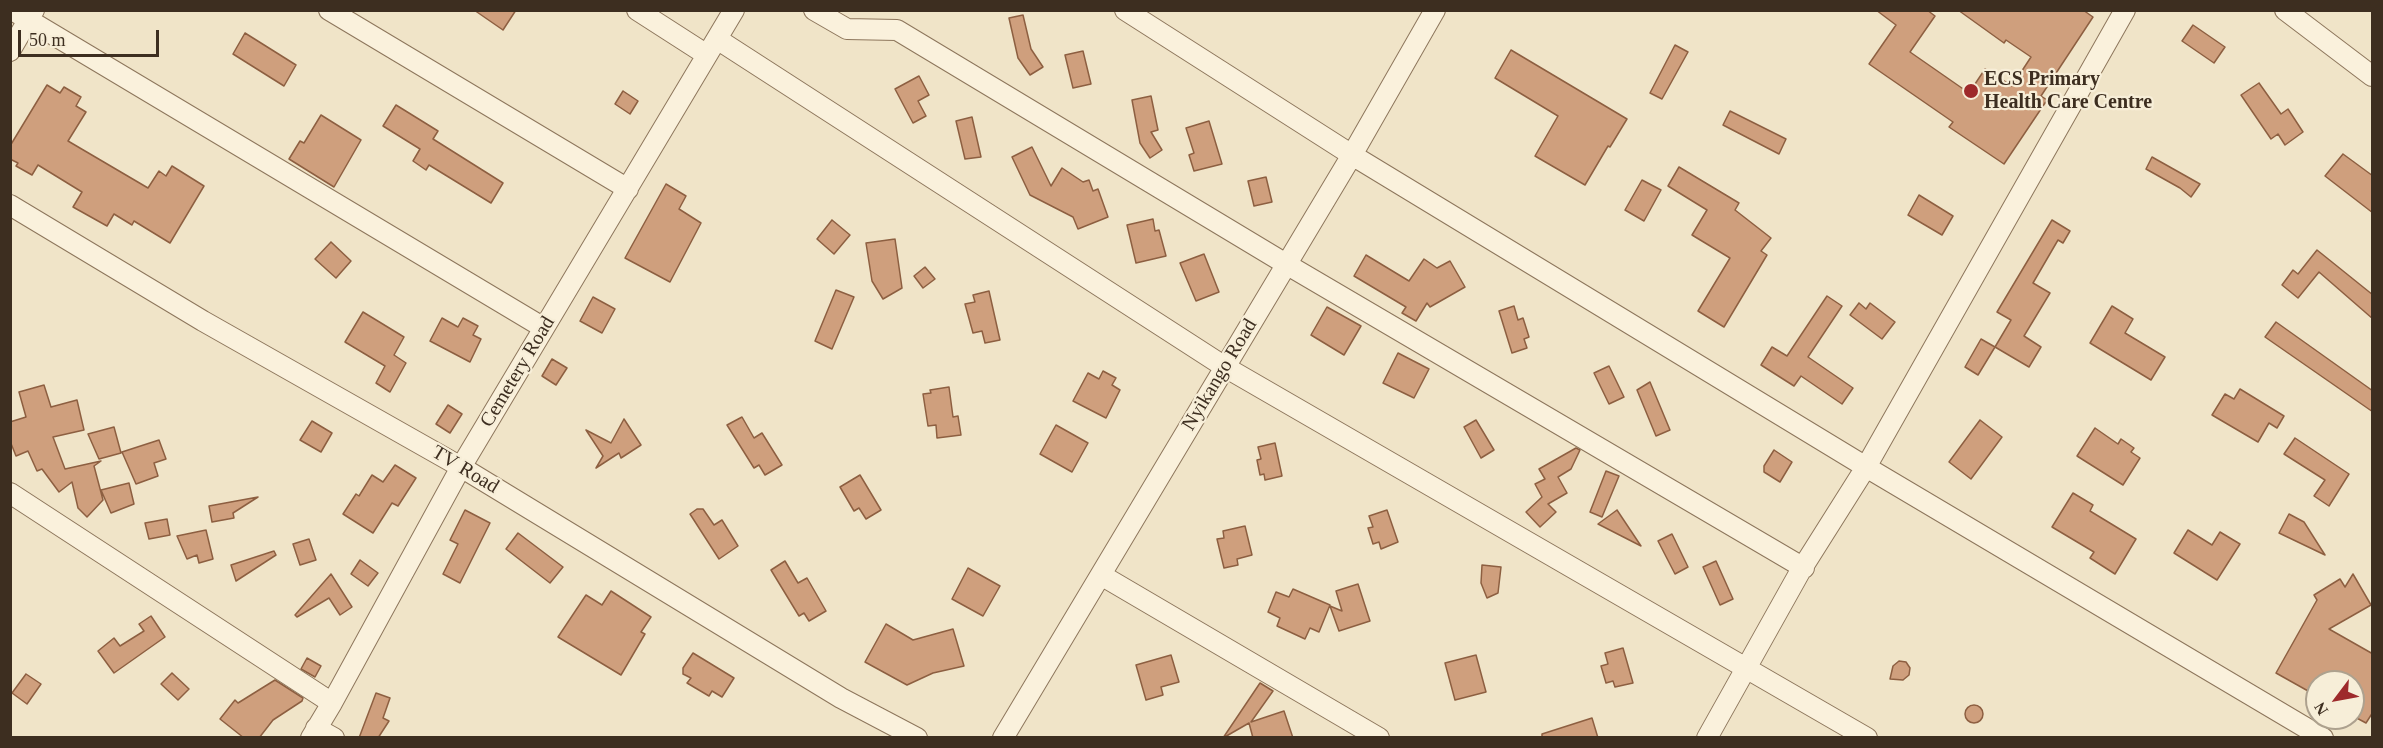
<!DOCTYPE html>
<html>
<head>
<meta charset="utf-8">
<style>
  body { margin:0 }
  #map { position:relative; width:2383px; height:748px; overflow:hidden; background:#f0e4c8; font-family:"Times New Roman",serif }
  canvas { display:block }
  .frame { position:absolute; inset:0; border:12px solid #3d2e20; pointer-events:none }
  .north { position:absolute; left:2305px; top:670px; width:60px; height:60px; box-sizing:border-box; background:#f7eed8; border:2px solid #ada18e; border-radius:50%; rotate:238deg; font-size:16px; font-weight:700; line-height:24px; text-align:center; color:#3d2e20 }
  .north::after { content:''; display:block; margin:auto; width:21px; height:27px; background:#9e2a2b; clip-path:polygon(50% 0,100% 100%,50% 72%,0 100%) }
  .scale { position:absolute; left:18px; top:30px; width:141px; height:27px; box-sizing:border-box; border:3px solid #3d2e20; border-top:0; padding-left:8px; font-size:18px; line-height:21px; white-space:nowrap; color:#3d2e20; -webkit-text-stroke:4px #f7eed8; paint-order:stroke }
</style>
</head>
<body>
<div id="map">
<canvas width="2383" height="748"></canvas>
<div class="frame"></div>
<div class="north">N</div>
<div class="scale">50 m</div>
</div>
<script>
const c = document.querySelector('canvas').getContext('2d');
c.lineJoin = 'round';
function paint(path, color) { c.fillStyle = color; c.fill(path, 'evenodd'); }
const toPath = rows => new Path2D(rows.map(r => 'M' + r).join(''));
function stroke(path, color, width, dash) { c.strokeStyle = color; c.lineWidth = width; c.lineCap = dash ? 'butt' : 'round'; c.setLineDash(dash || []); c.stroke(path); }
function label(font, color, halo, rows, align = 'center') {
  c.font = font + ' "Times New Roman",serif'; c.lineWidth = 4.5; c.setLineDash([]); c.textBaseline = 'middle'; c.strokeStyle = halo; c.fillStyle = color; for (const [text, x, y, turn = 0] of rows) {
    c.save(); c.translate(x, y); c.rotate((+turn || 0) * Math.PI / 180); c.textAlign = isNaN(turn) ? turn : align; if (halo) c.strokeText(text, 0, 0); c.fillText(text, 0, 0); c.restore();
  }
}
const building = toPath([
  [474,10,516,10,503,30,474,10],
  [1876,10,1927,10,1935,16,1910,52,1969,93,1985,69,2012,86,2031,57,2006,40,2004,43,1958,10,2083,10,2093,17,2041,96,2047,100,2004,164,1949,127,1953,122,1869,64,1896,25,1876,10],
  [1023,15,1031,49,1043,67,1030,75,1018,58,1009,18,1023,15],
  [2193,25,2225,47,2214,63,2182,41,2193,25],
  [245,33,296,65,284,86,233,54,245,33],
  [1675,45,1688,52,1662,99,1650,93,1675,45],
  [1511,50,1627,119,1610,147,1608,146,1585,185,1535,156,1558,116,1495,78,1511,50],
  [1083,51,1091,84,1073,88,1065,55,1083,51],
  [919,76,929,95,918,101,926,116,913,123,895,89,919,76],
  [2259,83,2281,114,2288,109,2303,132,2285,145,2278,134,2271,139,2241,95,2259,83],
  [47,85,60,93,64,87,81,97,76,106,86,112,68,141,148,188,159,171,166,176,172,166,204,186,170,243,134,221,132,225,114,214,107,226,73,207,82,192,38,165,32,175,16,166,18,163,10,159,10,146,47,85],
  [623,91,638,101,630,114,615,104,623,91],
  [1151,96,1158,130,1151,132,1162,150,1150,158,1140,143,1132,100,1151,96],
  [396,105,438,131,433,139,503,183,491,203,429,165,426,170,413,161,420,149,383,126,396,105],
  [1730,111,1786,139,1779,154,1723,125,1730,111],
  [321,115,361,140,334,187,289,159,300,141,304,143,321,115],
  [972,117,981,157,965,159,956,121,972,117],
  [1209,121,1222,164,1194,171,1189,155,1194,153,1186,128,1209,121],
  [1032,147,1051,186,1062,168,1083,182,1089,180,1093,191,1098,189,1108,217,1078,229,1073,217,1030,195,1012,157,1032,147],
  [2343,154,2373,176,2373,213,2325,176,2343,154],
  [2152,157,2200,184,2191,197,2180,188,2146,169,2152,157],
  [1679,167,1739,203,1735,210,1771,238,1761,251,1767,255,1724,327,1698,311,1730,258,1692,235,1707,210,1668,186,1679,167],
  [1266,177,1272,202,1254,206,1248,181,1266,177],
  [1642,180,1661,190,1644,221,1625,210,1642,180],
  [666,184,686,196,679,209,701,223,670,282,625,258,666,184],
  [1919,195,1953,216,1942,235,1908,215,1919,195],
  [1153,219,1155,231,1159,230,1166,256,1136,263,1127,225,1153,219],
  [832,220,850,235,834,254,817,239,832,220],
  [2052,220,2070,231,2063,243,2058,240,2033,283,2050,293,2024,336,2041,347,2029,367,1995,347,2011,320,1997,312,2052,220],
  [895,239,902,288,883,299,872,281,866,243,895,239],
  [331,242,351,261,336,278,315,259,331,242],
  [2317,250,2373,295,2373,319,2319,272,2298,298,2282,285,2293,270,2298,274,2317,250],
  [1204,254,1219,292,1196,301,1180,263,1204,254],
  [1366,255,1409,281,1424,259,1437,268,1450,261,1465,287,1430,307,1427,303,1416,321,1402,313,1406,307,1354,276,1366,255],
  [925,267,935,279,923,288,914,276,925,267],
  [836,290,854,297,832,349,815,341,836,290],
  [989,291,1000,340,985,343,982,331,973,333,965,304,975,302,973,295,989,291],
  [1827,296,1842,306,1808,357,1853,388,1842,404,1801,376,1794,386,1761,365,1772,347,1787,356,1827,296],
  [593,297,615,309,602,333,580,321,593,297],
  [1859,303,1866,309,1870,303,1895,322,1882,339,1850,315,1859,303],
  [1514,306,1518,320,1523,318,1529,337,1524,339,1527,348,1512,353,1499,311,1514,306],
  [2112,306,2133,319,2125,333,2165,357,2151,380,2090,343,2112,306],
  [1327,307,1361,326,1344,355,1311,335,1327,307],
  [363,312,404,337,394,355,406,363,390,392,376,383,385,366,345,342,363,312],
  [442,318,458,327,463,318,478,326,473,335,481,339,470,362,430,341,442,318],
  [2276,322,2373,391,2373,412,2265,337,2276,322],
  [1981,339,1995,347,1978,375,1965,367,1981,339],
  [1398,353,1429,369,1414,398,1383,383,1398,353],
  [552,359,567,368,556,385,542,376,552,359],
  [1609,366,1624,397,1609,404,1594,373,1609,366],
  [1103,371,1116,378,1112,385,1120,390,1106,418,1073,401,1088,373,1099,379,1103,371],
  [1650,382,1670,430,1656,436,1637,390,1650,382],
  [44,385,51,407,77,400,84,430,53,437,65,469,101,461,94,466,103,500,87,517,78,508,72,482,59,492,42,469,37,471,28,451,16,456,10,441,10,422,26,417,19,392,44,385],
  [949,387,953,417,958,416,961,435,937,438,936,425,928,426,923,394,931,393,930,390,949,387],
  [2240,389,2284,416,2277,428,2269,423,2258,442,2212,415,2225,394,2234,399,2240,389],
  [448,405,462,414,450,433,436,424,448,405],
  [742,417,754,438,762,433,782,465,765,475,759,465,754,468,727,425,742,417],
  [624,419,641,445,621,458,619,453,596,468,603,456,586,430,611,443,624,419],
  [1476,420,1494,450,1481,458,1464,427,1476,420],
  [1980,420,2002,437,1971,479,1949,462,1980,420],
  [312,421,332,433,321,452,300,440,312,421],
  [1056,425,1088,443,1072,472,1040,454,1056,425],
  [114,427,121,453,99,459,88,434,114,427],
  [2095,428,2118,444,2121,439,2134,448,2131,452,2140,458,2123,485,2077,456,2095,428],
  [2295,438,2349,474,2329,506,2314,496,2325,480,2284,454,2295,438],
  [159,440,166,459,154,463,158,476,136,484,122,452,159,440],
  [1275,443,1282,476,1265,480,1264,474,1260,475,1257,460,1261,459,1258,447,1275,443],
  [1576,448,1580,450,1571,469,1558,477,1567,493,1548,504,1556,512,1540,527,1526,512,1542,497,1535,484,1545,479,1539,469,1576,448],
  [1774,450,1792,462,1780,482,1764,472,1764,466,1774,450],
  [395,465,416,478,398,506,392,503,373,533,343,514,356,494,359,496,372,475,383,482,395,465],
  [1606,471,1619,476,1602,517,1590,512,1606,471],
  [860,475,881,510,866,519,859,508,854,511,840,487,860,475],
  [129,483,134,504,111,513,101,490,129,483],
  [2073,493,2093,505,2090,511,2136,539,2115,574,2090,558,2094,552,2052,527,2073,493],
  [258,497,233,513,234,518,212,522,209,506,258,497],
  [697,509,703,509,714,525,722,520,738,546,719,559,690,514,697,509],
  [465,510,490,523,460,583,443,574,458,544,450,540,465,510],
  [1387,510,1398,542,1381,549,1379,542,1373,544,1368,528,1373,527,1369,516,1387,510],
  [1617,510,1641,546,1598,524,1617,510],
  [2289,514,2304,522,2325,555,2279,533,2289,514],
  [167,519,170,535,149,539,145,523,167,519],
  [1245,526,1252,555,1237,559,1238,565,1224,568,1217,539,1224,538,1223,531,1245,526],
  [206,530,213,559,199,563,197,555,187,559,177,536,206,530],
  [2188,530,2212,545,2220,532,2240,544,2217,580,2174,553,2188,530],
  [518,533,563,567,550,583,506,549,518,533],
  [1672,534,1688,567,1675,574,1658,541,1672,534],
  [309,539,316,560,300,565,293,544,309,539],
  [274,551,276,555,236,581,231,565,274,551],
  [360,560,378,573,368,586,351,574,360,560],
  [785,561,798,583,807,578,826,611,809,621,804,613,799,616,771,570,785,561],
  [1716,561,1733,599,1720,605,1703,567,1716,561],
  [1482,565,1501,567,1498,593,1487,598,1481,583,1482,565],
  [968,568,1000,586,983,616,952,599,968,568],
  [331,574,352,607,340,615,329,598,297,617,295,615,331,574],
  [2353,574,2371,605,2329,629,2373,654,2373,712,2366,723,2353,716,2353,682,2317,682,2317,696,2276,673,2317,600,2314,595,2340,579,2345,587,2353,574],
  [1358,584,1370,621,1339,631,1330,606,1342,611,1336,591,1358,584],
  [1293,589,1330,605,1319,632,1310,628,1305,639,1277,626,1280,618,1268,612,1276,592,1289,597,1293,589],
  [611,591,651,617,641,632,645,634,621,675,558,637,586,595,602,605,611,591],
  [151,616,165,637,114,673,98,651,114,638,120,646,144,631,139,624,151,616],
  [886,624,913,640,953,629,964,666,933,673,907,685,865,662,886,624],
  [1623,648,1633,683,1615,687,1613,681,1606,683,1601,666,1608,664,1605,653,1623,648],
  [693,653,734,678,722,697,712,691,709,696,687,683,691,678,683,674,683,668,693,653],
  [1171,655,1179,682,1161,687,1163,695,1146,700,1136,665,1171,655],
  [1476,655,1486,692,1455,700,1445,663,1476,655],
  [307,658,321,666,315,677,301,669,307,658],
  [1899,661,1906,662,1910,668,1909,675,1903,680,1890,679,1893,666,1899,661],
  [172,673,189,689,178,700,161,684,172,673],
  [26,674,41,684,27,704,12,693,26,674],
  [275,680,303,698,302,701,273,720,259,738,244,738,220,719,235,700,238,703,275,680],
  [1260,683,1273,691,1251,722,1284,711,1293,738,1253,738,1249,723,1223,738,1260,683],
  [376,693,390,698,383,718,389,721,378,738,359,738,376,693],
  '1965 714a9 9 0 1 1 18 0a9 9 0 1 1-18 0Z',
  [1592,718,1598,738,1542,738,1542,734,1592,718]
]);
paint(building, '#cf9f7d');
stroke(building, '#8d5f41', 1.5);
const minor = toPath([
  [12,10,544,328],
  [329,10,628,189],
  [637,10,707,55],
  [814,10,847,29,897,30,1286,264,1804,568],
  [1125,10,1352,155,1866,467,2323,738],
  [2285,10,2372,76],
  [717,39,1225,367,1867,738],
  [10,51,34,10],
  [10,205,203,321,461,467,841,698,917,738],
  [10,493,332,703],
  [1101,575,1379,738],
  [316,728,334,738],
  [311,738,332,703,461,467,734,10],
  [1003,738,1352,155,1435,10],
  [1707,738,1801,570,1866,467,2125,10]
]);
stroke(minor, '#8d765c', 22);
stroke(minor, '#faf1dc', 20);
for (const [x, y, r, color] of [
  [1971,91,8,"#9e2a2b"]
]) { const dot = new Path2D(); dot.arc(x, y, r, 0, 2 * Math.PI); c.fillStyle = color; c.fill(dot); stroke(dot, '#f7eed8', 2); }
label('bold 20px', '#3d2e20', '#f7eed8', [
  ["ECS Primary",1984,80],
  ["Health Care Centre",1984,103]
], 'left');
label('20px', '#3d2e20', '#f7eed8', [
  ["Cemetery Road",518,372,-59],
  ["Nyikango Road",1220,375,-59],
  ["TV Road",465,470,31]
]);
</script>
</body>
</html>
